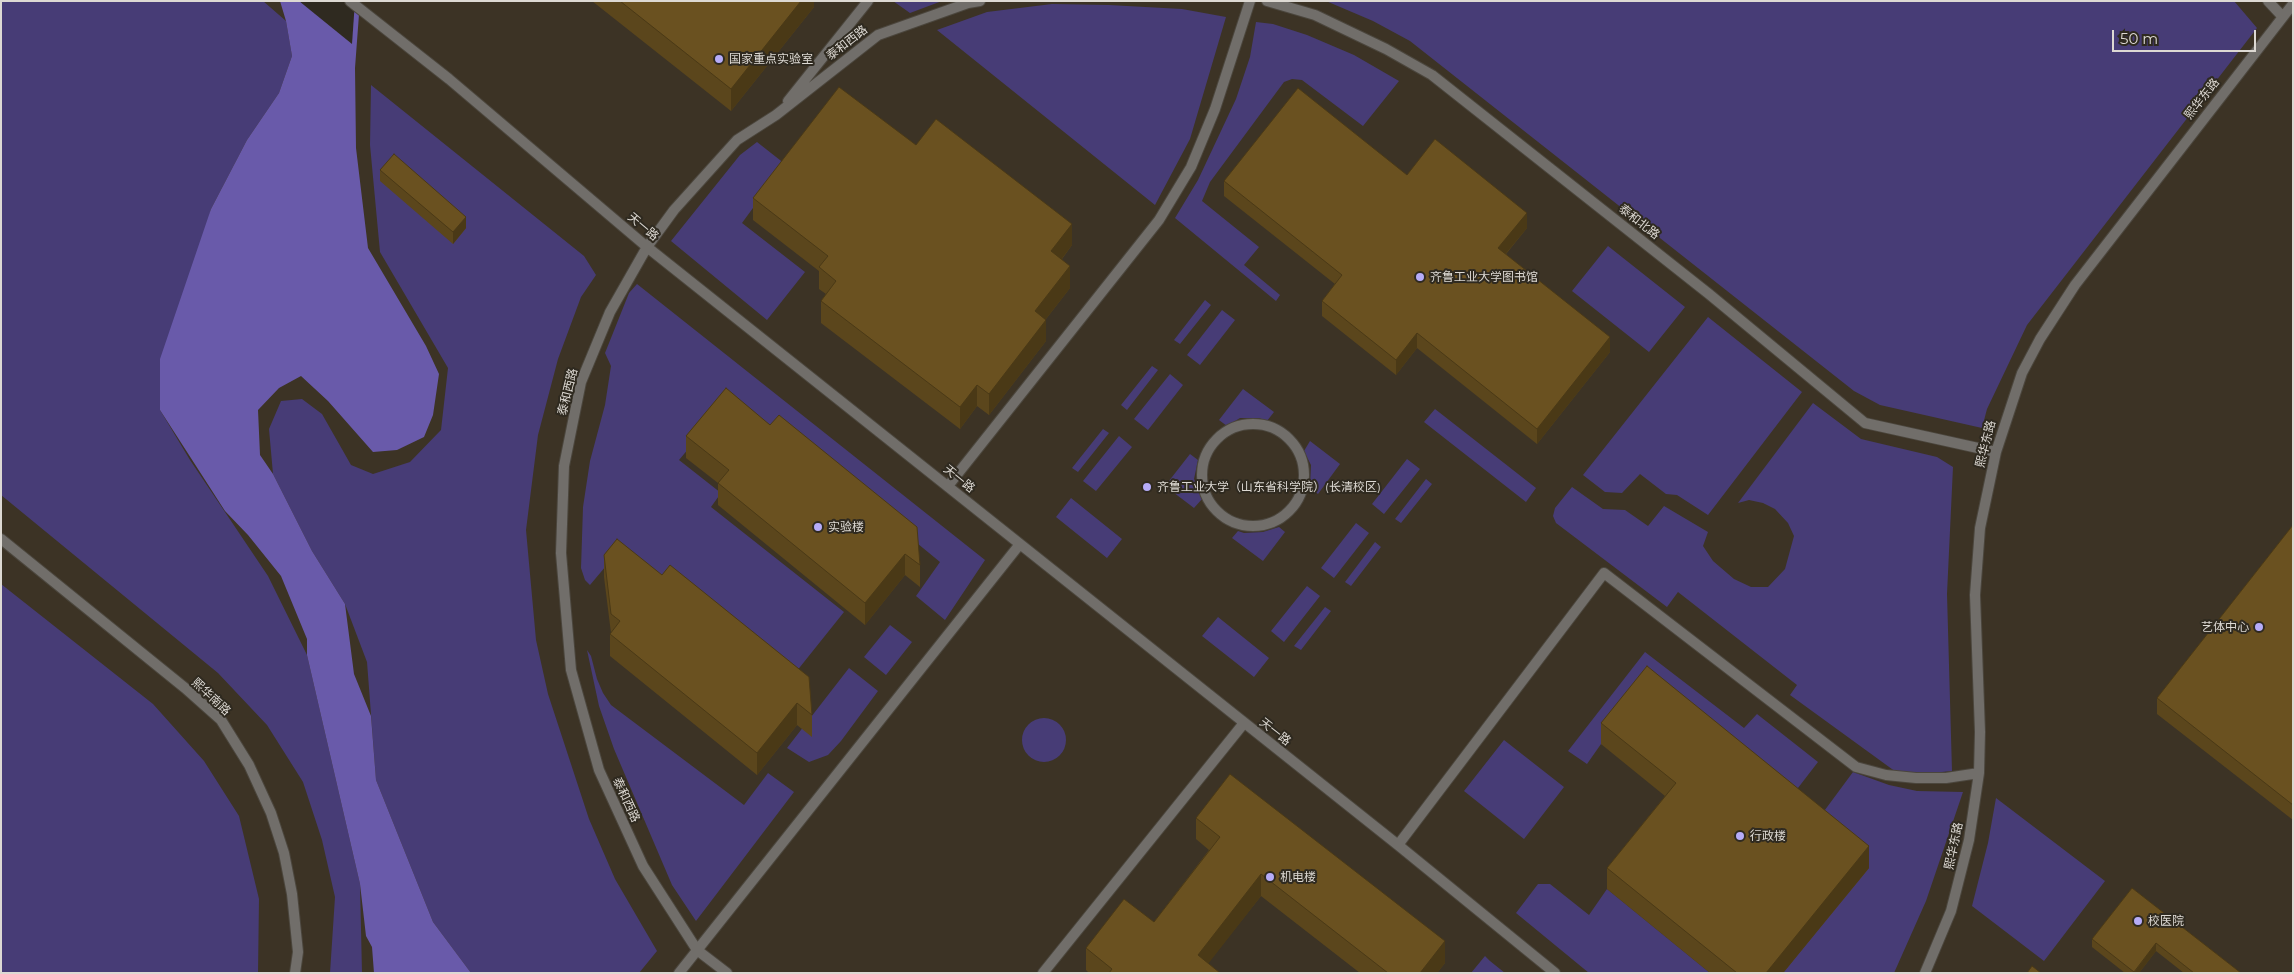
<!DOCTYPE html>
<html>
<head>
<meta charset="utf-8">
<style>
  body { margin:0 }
  #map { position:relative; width:2294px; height:974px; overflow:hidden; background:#2f2a20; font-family:Montserrat,sans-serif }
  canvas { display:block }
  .frame { position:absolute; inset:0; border:2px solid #ddd9d3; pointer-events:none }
  .scale { position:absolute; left:2112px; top:30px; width:144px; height:22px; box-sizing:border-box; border:2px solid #ddd9d3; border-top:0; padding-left:6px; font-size:15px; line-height:18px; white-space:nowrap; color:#ddd9d3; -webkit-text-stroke:4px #2f2a20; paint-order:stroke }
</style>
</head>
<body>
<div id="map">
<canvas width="2294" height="974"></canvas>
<div class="frame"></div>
<div class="scale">50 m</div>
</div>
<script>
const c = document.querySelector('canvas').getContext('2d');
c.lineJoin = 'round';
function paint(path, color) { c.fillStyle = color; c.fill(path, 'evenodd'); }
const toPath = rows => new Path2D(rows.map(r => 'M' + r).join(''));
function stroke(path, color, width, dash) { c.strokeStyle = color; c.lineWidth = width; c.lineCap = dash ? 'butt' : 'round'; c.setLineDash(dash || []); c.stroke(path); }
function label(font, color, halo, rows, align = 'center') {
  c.font = font + ' Montserrat,"Noto Sans SC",sans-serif'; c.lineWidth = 4; c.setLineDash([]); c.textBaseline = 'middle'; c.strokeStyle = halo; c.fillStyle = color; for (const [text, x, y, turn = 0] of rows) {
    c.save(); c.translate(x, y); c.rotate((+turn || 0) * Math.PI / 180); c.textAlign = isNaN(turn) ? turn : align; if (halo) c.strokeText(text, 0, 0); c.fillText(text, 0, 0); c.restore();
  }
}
paint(toPath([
  [1,1,2293,1,2293,973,1,973]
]), '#3c3325');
paint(toPath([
  [1,1,263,1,286,21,292,56,279,93,247,140,211,209,160,410,190,460,268,576,307,655,360,884,362,973,330,973,335,897,322,840,303,782,267,725,218,673,1,495],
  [893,1,942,1,910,13],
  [1326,1,2234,1,2257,28,2027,325,1987,409,1982,428,1880,405,1854,391,1410,41,1373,21],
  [1052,4,1109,5,1182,9,1226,17,1190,139,1155,205,937,30,987,12],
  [1256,22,1273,24,1307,35,1354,55,1399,81,1363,126,1302,80,1292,79,1284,82,1210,182,1202,201,1259,247,1244,265,1280,295,1276,301,1175,218,1198,180,1236,99,1250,57],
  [371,85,584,256,596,275,581,297,558,359,538,435,526,530,536,640,548,694,589,819,615,879,657,951,639,973,471,973,433,922,376,780,367,662,345,604,312,551,273,474,269,429,281,401,302,399,322,414,351,465,373,474,410,462,441,430,448,368,380,252,370,145],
  [757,142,785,164,742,223,805,272,767,320,671,241,740,155],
  [1608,246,1685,307,1649,352,1572,291],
  [637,284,985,560,945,620,916,596,940,562,776,427,725,405,679,460,721,493,711,507,844,612,792,677,616,554,590,585,585,580,581,568,583,507,590,461,605,405,611,366,605,353,629,293],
  [1205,300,1211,305,1180,344,1174,340],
  [1222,310,1235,320,1200,365,1187,355],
  [1708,317,1802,392,1708,515,1677,495,1666,494,1640,474,1622,493,1605,492,1583,475],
  [1152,366,1158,370,1127,410,1121,405],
  [1170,374,1183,385,1148,430,1134,419],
  [1243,389,1274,412,1267,421,1259,418,1240,418,1227,426,1219,420],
  [1813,403,1861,439,1937,457,1953,467,1947,594,1952,771,1921,774,1896,772,1790,695,1797,685,1678,592,1667,607,1556,523,1553,516,1555,508,1572,487,1603,509,1625,510,1648,526,1664,506,1708,532,1703,546,1713,561,1734,579,1751,587,1768,587,1785,569,1794,536,1788,523,1775,509,1763,503,1749,500,1738,503],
  [1435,409,1536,488,1526,502,1424,422],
  [1103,429,1109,433,1078,472,1072,468],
  [1119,436,1132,447,1096,491,1083,481],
  [1310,441,1340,464,1318,494,1310,487,1311,465,1304,451],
  [1190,454,1198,460,1194,479,1202,499,1194,508,1165,486],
  [1407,459,1420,469,1384,514,1372,504],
  [1426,479,1432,484,1401,523,1395,519],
  [1071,498,1122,539,1107,558,1056,517],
  [1356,523,1369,533,1334,578,1321,568],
  [1279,527,1285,532,1263,561,1232,538,1238,531,1244,533,1263,532],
  [1375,542,1381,547,1351,586,1345,582],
  [1,584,153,704,204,761,239,816,259,899,258,973,1,973],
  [1307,586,1320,596,1284,642,1271,631],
  [1325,607,1331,611,1301,650,1294,646],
  [1218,617,1269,658,1254,677,1202,636],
  [890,625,912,642,886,675,864,657],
  [587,650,591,656,597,679,603,693,611,705,744,805,768,773,794,792,696,921,672,885,614,749,599,706],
  [1645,652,1744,728,1757,714,1818,762,1791,797,1819,818,1853,772,1889,785,1917,791,1963,792,1926,901,1894,973,1783,973,1868,867,1601,744,1587,764,1568,751],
  [849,668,878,691,841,741,828,755,809,762,787,748],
  '1022 740a22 22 0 1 1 44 0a22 22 0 1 1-44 0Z',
  [1504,740,1564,787,1524,839,1464,791],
  [1996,798,2105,881,2044,961,1972,906,1988,843],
  [1538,884,1550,884,1589,915,1607,889,1710,973,1589,973,1516,913],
  [1485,956,1490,961,1505,973,1471,973]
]), '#473c76');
paint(toPath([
  [280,1,360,1,355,68,356,148,368,248,426,346,439,374,433,415,424,437,397,450,373,452,328,401,301,376,279,388,258,410,260,455,273,474,312,551,345,604,354,674,371,716,376,780,433,922,471,973,374,973,372,947,366,936,360,884,307,655,307,639,281,576,248,535,225,511,160,410,160,359,211,209,247,140,279,93,292,56,286,21]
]), '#695aaa');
paint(toPath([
  [299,1,355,1,352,44]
]), '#2f2a20');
const street = toPath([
  [350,1,449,79,647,247,1398,845,1555,973],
  [1267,1,1315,15,1386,49,1432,75,1709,294,1865,423,1996,452],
  [2268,1,2282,16],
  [788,101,868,1],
  '1202 475a51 51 0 1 1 102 0a51 51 0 1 1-102 0Z',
  [948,486,1159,220,1191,167,1215,109,1250,1],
  [1,539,185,688,221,720,249,765,271,813,284,853,292,894,298,952,295,973],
  [1398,845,1604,573,1856,767,1886,775,1916,778,1946,778,1979,773],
  [679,973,1020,544],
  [727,973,697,950,643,866,599,770,571,670,561,553,564,466,581,382,610,312,647,247,674,210,737,140,776,115,878,35,968,3,980,1],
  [1043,973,1244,723],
  [1925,973,1951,911,1969,840,1979,773,1980,732,1975,595,1980,528,1996,452,2022,373,2040,339,2075,285,2293,4]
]);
stroke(street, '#4b463d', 12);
stroke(street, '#716e6a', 10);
paint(toPath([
  [592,1,814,1,814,7,731,111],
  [916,145,1072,245,1062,259,1070,288,1046,319,1046,341,989,415,977,406,960,429,821,323,821,301,826,294,819,289,819,271,753,220,753,198],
  [380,170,466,228,453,244,380,181],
  [1407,175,1527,228,1506,254,1610,352,1537,444,1417,348,1396,375,1322,316,1322,301,1335,284,1224,196,1224,181],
  [726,388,920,565,920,587,905,575,865,625,718,505,718,483,686,458,686,436],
  [2293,525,2293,820,2157,714,2157,698],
  [617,539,812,715,812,737,797,725,757,775,610,656,610,634,611,633,604,577,604,555],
  [1601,723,1869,868,1783,973,1710,973,1607,889,1607,868,1665,796,1601,744],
  [1196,818,1445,963,1437,973,1360,973,1261,896,1208,963,1220,973,1089,973,1086,970,1086,948,1154,922,1209,850,1196,839],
  [2132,888,2241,973,2184,973,2156,951,2139,973,2125,973,2092,947,2092,939]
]), '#5b461c');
paint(toPath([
  [801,1,814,1,814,7,731,111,731,89],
  [1527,213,1527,228,1498,263,1498,248],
  [466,217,466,228,453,244,453,232],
  [1072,224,1072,245,1051,273,1051,251],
  [1070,266,1070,288,1035,333,1035,311],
  [1046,320,1046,341,989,415,989,394],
  [1417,333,1417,348,1396,375,1396,360],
  [1610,337,1610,352,1537,444,1537,429],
  [977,385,977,406,960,429,960,407],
  [905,554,905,575,865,625,865,603],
  [797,703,797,725,757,775,757,753],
  [1869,846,1869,868,1783,973,1766,973],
  [1261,874,1261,896,1201,973,1198,955],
  [1445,941,1445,963,1437,973,1420,973],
  [2156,943,2156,951,2139,973,2134,973]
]), '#4a3916');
const building = toPath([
  [620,1,801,1,731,89,620,1],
  [839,87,916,145,936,119,1072,224,1051,251,1070,266,1035,311,1046,320,989,394,977,385,960,407,821,301,836,281,819,267,828,256,753,198,839,87],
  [1298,88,1407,175,1435,139,1527,213,1498,248,1610,337,1537,429,1417,333,1396,360,1322,301,1342,275,1224,181,1298,88],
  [394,154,466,217,453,232,380,170,394,154],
  [726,388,770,425,779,415,917,527,920,565,905,554,865,603,718,483,729,470,686,436,726,388],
  [2293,525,2293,805,2157,698,2293,525],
  [617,539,662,575,670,565,809,677,812,715,797,703,757,753,610,634,620,621,611,614,604,555,617,539],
  [1647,666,1869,846,1766,973,1737,973,1607,868,1676,783,1601,723,1647,666],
  [1230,774,1445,941,1420,973,1388,973,1261,874,1198,955,1220,973,1109,973,1112,969,1086,948,1124,899,1154,922,1220,837,1196,818,1230,774],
  [2132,888,2241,973,2194,973,2156,943,2134,972,2092,939,2132,888],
  [2032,966,2041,973,2027,973,2032,966]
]);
paint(building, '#6a5120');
stroke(building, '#4a3916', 1);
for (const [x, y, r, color] of [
  [719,59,5,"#b6acf8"],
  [1420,277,5,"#b6acf8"],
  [1147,487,5,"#b6acf8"],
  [818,527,5,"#b6acf8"],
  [2259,627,5,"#b6acf8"],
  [1740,836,5,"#b6acf8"],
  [1270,877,5,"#b6acf8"],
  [2138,921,5,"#b6acf8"]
]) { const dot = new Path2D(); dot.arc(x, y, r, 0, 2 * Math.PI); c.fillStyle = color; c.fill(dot); stroke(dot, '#2f2a20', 2); }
label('12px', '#ddd9d3', '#2f2a20', [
  ["泰和西路",847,43,-38],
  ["熙华东路",2202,99,-52],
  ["泰和北路",1639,222,38],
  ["天一路",643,227,40],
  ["泰和西路",568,392,-76],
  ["熙华东路",1986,444,-76],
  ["天一路",959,479,39],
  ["熙华南路",211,697,43],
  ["天一路",1275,732,38],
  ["泰和西路",626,800,65],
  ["熙华东路",1954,846,-78]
]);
label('12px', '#ddd9d3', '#2f2a20', [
  ["国家重点实验室",729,59],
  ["齐鲁工业大学图书馆",1430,277],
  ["齐鲁工业大学（山东省科学院）(长清校区)",1157,487],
  ["实验楼",828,527],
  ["艺体中心",2249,627,"right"],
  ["行政楼",1750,836],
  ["机电楼",1280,877],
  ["校医院",2148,921]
], 'left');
</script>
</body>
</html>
